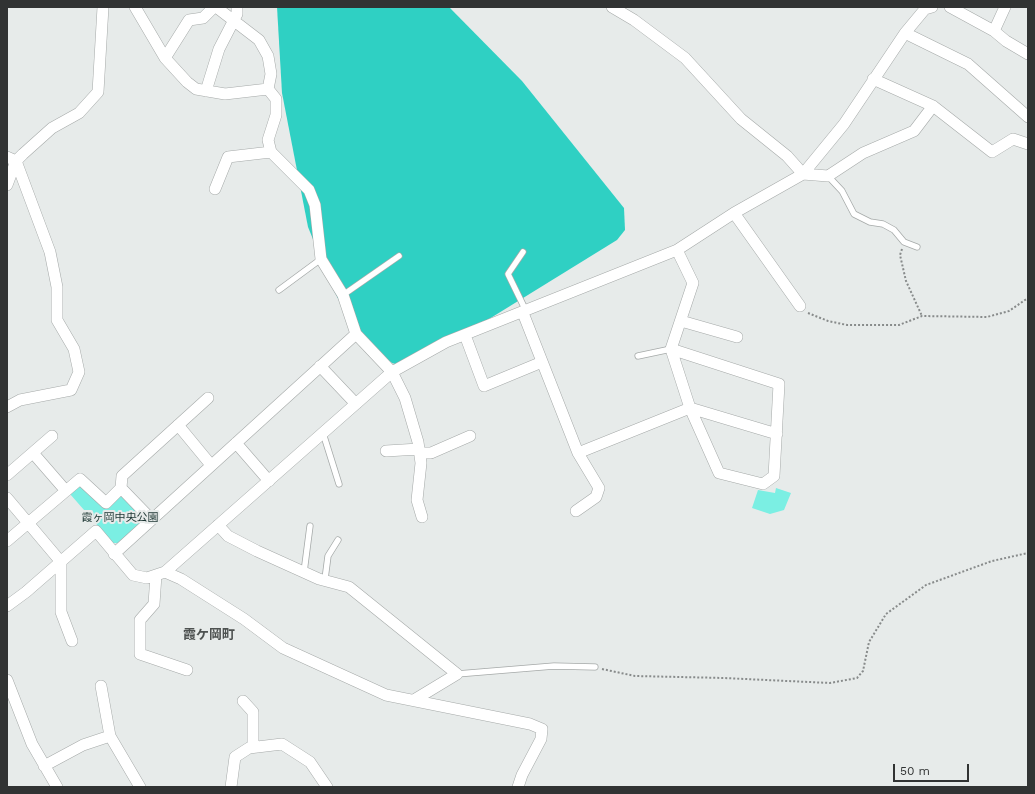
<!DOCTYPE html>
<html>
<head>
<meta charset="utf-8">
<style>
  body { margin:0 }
  #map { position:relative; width:1035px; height:794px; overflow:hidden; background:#e7ebea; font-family:"Work Sans",sans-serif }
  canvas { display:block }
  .frame { position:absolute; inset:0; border:8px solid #313333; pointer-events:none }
  .scale { position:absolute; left:893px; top:764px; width:76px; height:18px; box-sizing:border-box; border:2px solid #313333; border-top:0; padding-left:5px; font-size:12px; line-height:14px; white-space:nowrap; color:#313333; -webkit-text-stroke:3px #e7ebea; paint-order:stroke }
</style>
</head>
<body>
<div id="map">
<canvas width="1035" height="794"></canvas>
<div class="frame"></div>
<div class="scale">50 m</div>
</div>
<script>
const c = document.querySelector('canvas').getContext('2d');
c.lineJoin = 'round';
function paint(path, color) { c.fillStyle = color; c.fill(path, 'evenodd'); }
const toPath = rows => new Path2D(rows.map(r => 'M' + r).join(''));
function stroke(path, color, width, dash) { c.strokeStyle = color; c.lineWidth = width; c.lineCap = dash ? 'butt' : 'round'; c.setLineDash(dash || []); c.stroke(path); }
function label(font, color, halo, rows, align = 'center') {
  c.font = font + ' "Work Sans","Noto Sans JP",sans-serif'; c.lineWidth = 4; c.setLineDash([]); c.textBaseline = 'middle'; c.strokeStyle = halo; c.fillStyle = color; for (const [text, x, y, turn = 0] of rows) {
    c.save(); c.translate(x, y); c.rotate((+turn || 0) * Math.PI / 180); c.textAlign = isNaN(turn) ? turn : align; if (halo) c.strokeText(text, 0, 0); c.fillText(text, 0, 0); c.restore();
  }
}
paint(toPath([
  [80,485,105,506,121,493,143,516,143,522,120,543,113,543,70,494],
  [776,488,791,493,784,510,770,514,752,508,758,490,775,493]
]), '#7befe3');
paint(toPath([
  [277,7,449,7,522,81,624,208,625,230,617,240,421,361,402,366,392,363,382,356,351,323,334,291,308,227,282,93]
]), '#2fd0c3');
const lane = toPath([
  [828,176,842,191,854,214,870,222,883,224,894,230,904,242,917,247],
  [523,252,508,274,526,311],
  [279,290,321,259],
  [343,295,399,256],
  [638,356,671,349],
  [323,433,339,484],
  [304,572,310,526],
  [325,579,328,556,338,540],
  [457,674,554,666,595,667]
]);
const street = toPath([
  [135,7,165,58,187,82,196,89,225,94,268,89,276,99,276,115,268,140,271,152,309,190,315,205,321,259,343,295,356,334,392,372,405,398,418,442,421,463,417,500,422,517],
  [216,7,259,40,268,56,271,74,268,89],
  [612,7,634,20,685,58,741,119,787,156,803,174,828,176,863,153,914,131,933,106],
  [950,7,994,31,1006,41,1028,54],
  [994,31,1005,7],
  [905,33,968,64,1028,117],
  [165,58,189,20,203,18,214,7],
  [873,79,933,106,992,152,1013,139,1028,144],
  [206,91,219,49,237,14,237,7],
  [7,157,16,161,50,252,57,287,57,320,74,349,79,372,71,390,20,400,7,407],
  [7,185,16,161,23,154,52,128,79,113,98,92,103,7],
  [215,189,228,157,271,152],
  [734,213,800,306],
  [523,313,578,453,599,488,596,497,576,511],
  [681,321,737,337],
  [465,335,484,386,542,362],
  [671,349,779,384,774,476,763,484,719,473,690,408,671,349,693,283,677,250],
  [320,366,356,404],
  [178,425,211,465],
  [236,443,269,481],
  [386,451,419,449],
  [33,453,66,491],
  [420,453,431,453,470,436],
  [578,453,690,408,777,434],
  [7,475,52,436],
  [121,488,151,519],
  [7,498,61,562,61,612,72,641],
  [218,525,228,536,257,551,319,579,349,587,457,674,414,700],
  [7,541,80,479,106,503,121,488,122,476,208,398],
  [114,554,356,334],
  [165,572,181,579,244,619,283,648,386,695,530,724,542,729,541,739,522,775,518,787],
  [156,575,154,604,140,620,140,654,187,670],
  [7,606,26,592,96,531,133,575,147,578,165,572,392,372,446,342,677,250,734,213,803,174,844,124,905,33,925,9,932,7],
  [7,680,32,744,57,787],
  [243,701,253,712,253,747],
  [110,736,140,787],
  [44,766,83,745,110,736,101,686],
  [231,787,235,757,249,748,282,744,310,762,327,787]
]);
stroke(lane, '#a5a9a8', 7);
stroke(street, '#a5a9a8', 12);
stroke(toPath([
  [902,249,900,255,906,281,922,316],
  [808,313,828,321,847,325,899,325,922,316,987,317,1009,311,1028,298],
  [602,669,635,676,724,678,830,683,857,678,863,671,869,642,886,614,926,585,992,561,1028,553]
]), '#888b8b', 2, [2, 2]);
stroke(lane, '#fff', 5.5);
stroke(street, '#fff', 11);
label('11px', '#1c3532', '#e7ebea', [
  ["霞ヶ岡中央公園",120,518]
]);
label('bold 13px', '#4e5251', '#e7ebea', [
  ["霞ケ岡町",209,635]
]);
</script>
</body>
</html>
